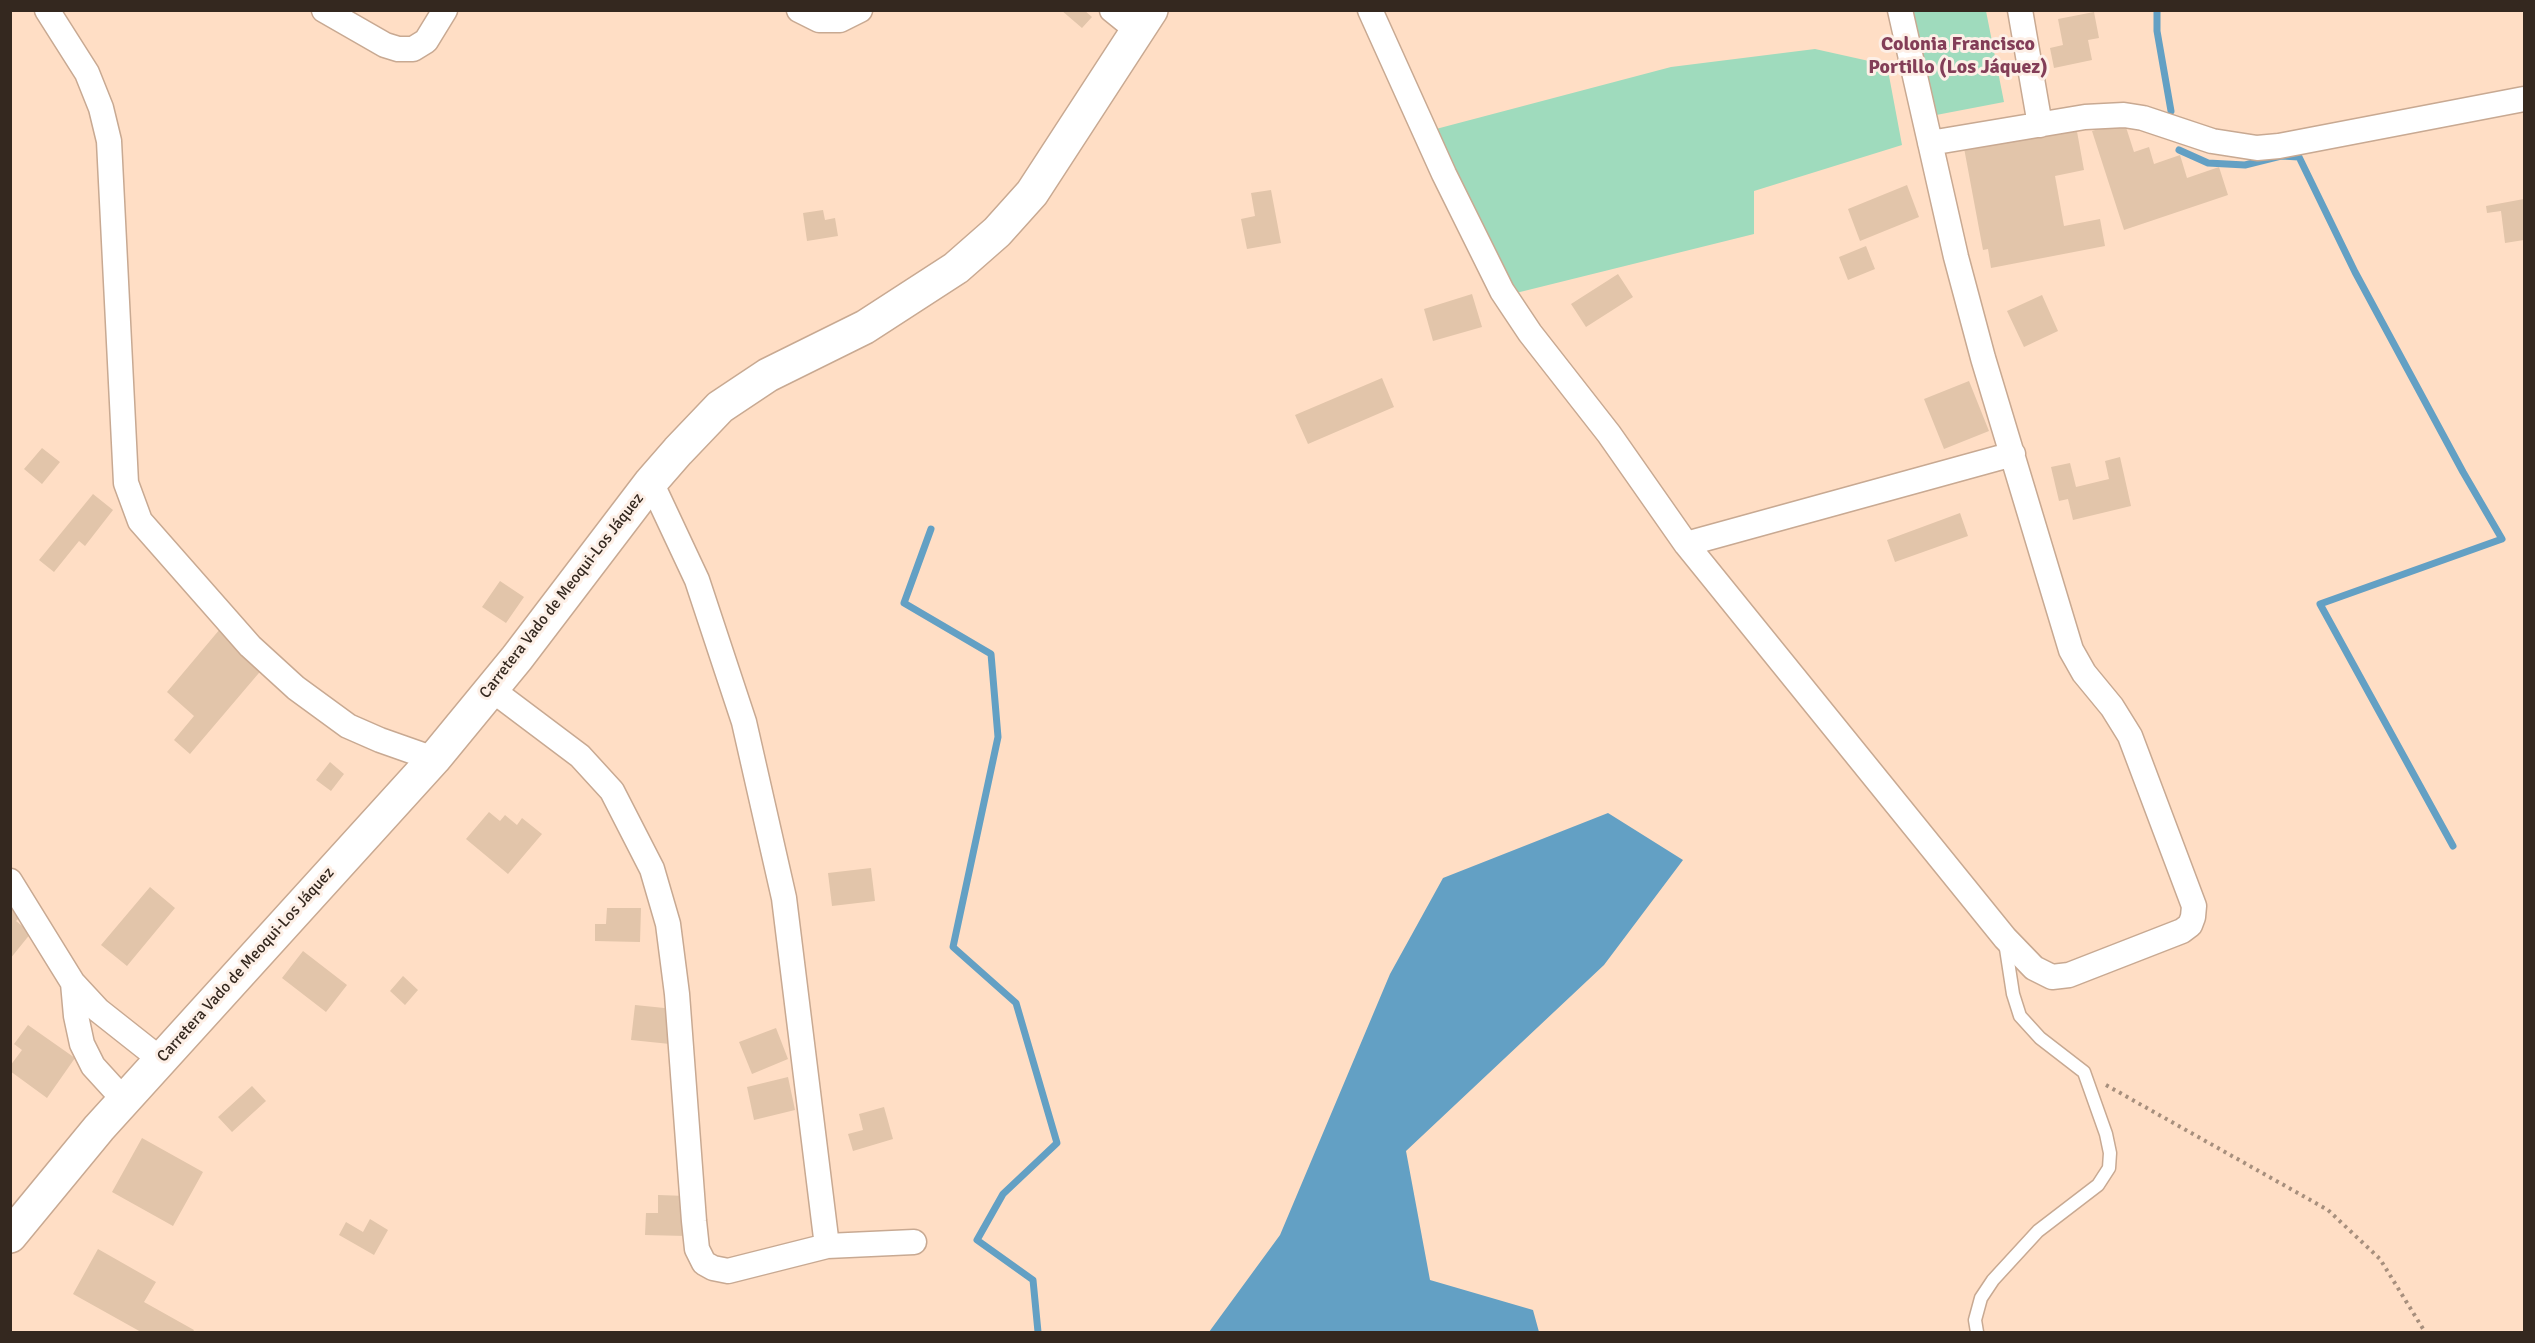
<!DOCTYPE html>
<html>
<head>
<meta charset="utf-8">
<style>
  body { margin:0 }
  #map { position:relative; width:2535px; height:1343px; overflow:hidden; background:#ffdec5; font-family:Signika,sans-serif }
  canvas { display:block }
  .frame { position:absolute; inset:0; border:12px solid #34281f; pointer-events:none }
</style>
</head>
<body>
<div id="map">
<canvas width="2535" height="1343"></canvas>
<div class="frame"></div>
</div>
<script>
const c = document.querySelector('canvas').getContext('2d');
c.lineJoin = 'round';
function paint(path, color) { c.fillStyle = color; c.fill(path, 'evenodd'); }
const toPath = rows => new Path2D(rows.map(r => 'M' + r).join(''));
function stroke(path, color, width, dash) { c.strokeStyle = color; c.lineWidth = width; c.lineCap = dash ? 'butt' : 'round'; c.setLineDash(dash || []); c.stroke(path); }
function label(font, color, halo, rows, align = 'center') {
  c.font = font + ' Signika,sans-serif'; c.lineWidth = 6; c.setLineDash([]); c.textBaseline = 'middle'; c.strokeStyle = halo; c.fillStyle = color; for (const [text, x, y, turn = 0] of rows) {
    c.save(); c.translate(x, y); c.rotate((+turn || 0) * Math.PI / 180); c.textAlign = isNaN(turn) ? turn : align; if (halo) c.strokeText(text, 0, 0); c.fillText(text, 0, 0); c.restore();
  }
}
paint(toPath([
  [1925,10,1986,11,2004,102,1931,116,1912,12],
  [1815,49,1887,65,1902,145,1754,191,1754,234,1516,293,1476,217,1436,129,1671,67]
]), '#9fdbbd');
paint(toPath([
  [1608,813,1683,860,1604,965,1406,1151,1430,1280,1533,1310,1539,1332,1209,1332,1280,1235,1390,974,1443,878]
]), '#63a0c4');
stroke(toPath([
  [2157,10,2157,31,2171,111],
  [2179,150,2208,163,2245,165,2281,156,2299,157,2355,272,2463,472,2502,539,2320,604,2453,846],
  [931,529,904,603,991,654,998,737,953,947,1016,1003,1057,1143,1003,1194,977,1240,1033,1280,1038,1332]
]), '#63a0c4', 7);
paint(toPath([
  [1061,10,1084,10,1092,17,1082,28],
  [2094,12,2099,38,2088,40,2092,60,2054,68,2050,48,2063,45,2058,19],
  [2124,121,2134,152,2149,147,2154,164,2180,155,2187,178,2219,167,2228,195,2124,230,2092,131],
  [2076,126,2084,170,2055,176,2064,226,2100,219,2105,246,1991,268,1988,249,1983,250,1964,148],
  [1907,185,1919,217,1860,241,1848,209],
  [1271,190,1281,243,1247,249,1241,219,1255,216,1251,193],
  [2524,199,2524,240,2505,243,2501,211,2487,213,2486,206],
  [823,210,825,220,835,218,838,236,807,241,803,213],
  [1866,246,1875,269,1848,280,1839,257],
  [1618,274,1633,297,1586,327,1571,304],
  [1472,294,1482,327,1433,341,1424,309],
  [2042,295,2058,331,2024,347,2007,311],
  [1382,378,1394,407,1308,444,1295,415],
  [1969,381,1989,431,1944,449,1924,399],
  [42,448,60,462,42,484,24,469],
  [2120,457,2131,506,2073,520,2068,499,2059,501,2051,467,2070,463,2076,487,2109,479,2105,461],
  [93,494,113,510,85,546,79,541,54,572,39,560],
  [1960,513,1968,536,1895,562,1887,540],
  [500,581,524,597,506,623,482,607],
  [220,629,264,667,190,754,174,740,194,716,167,692],
  [330,762,344,774,331,791,316,780],
  [489,812,500,821,505,815,517,825,522,818,542,834,508,874,466,839],
  [871,868,875,901,832,906,828,873],
  [150,887,175,908,127,966,101,945],
  [10,907,21,916,16,921,31,933,10,959],
  [607,908,641,908,640,942,595,941,595,924,606,924],
  [303,951,347,985,326,1012,282,978],
  [403,976,418,990,405,1005,390,991],
  [635,1005,674,1009,670,1044,631,1040],
  [28,1025,75,1058,47,1098,10,1071,10,1066,22,1050,14,1044],
  [776,1028,788,1059,752,1074,739,1042],
  [788,1077,795,1110,754,1120,747,1087],
  [252,1086,266,1101,232,1132,218,1117],
  [884,1107,893,1139,853,1151,848,1134,863,1130,859,1114],
  [142,1138,203,1172,173,1226,112,1192],
  [658,1195,687,1196,686,1236,645,1235,646,1213,658,1213],
  [370,1219,388,1230,374,1255,339,1235,346,1222,363,1232],
  [98,1249,156,1282,144,1302,194,1330,193,1332,141,1332,73,1294]
]), '#e2c5aa');
const lane = toPath([
  [1977,1332,1975,1320,1981,1298,1993,1280,2038,1231,2098,1185,2109,1168,2110,1153,2106,1134,2084,1072,2040,1038,2020,1016,2013,994,2005,942]
]);
const street = toPath([
  [47,10,87,73,101,108,109,141,126,483,140,521,250,646,296,688,348,726,380,740,434,759],
  [324,10,385,45,398,49,413,49,426,41,445,10],
  [799,10,819,20,840,20,860,10],
  [1112,10,1138,31],
  [1370,10,1444,174,1502,291,1530,333,1609,434,1686,544,2005,938,2034,968,2052,977,2069,975,2182,931,2190,925,2193,917,2194,906,2130,736,2112,707,2084,673,2071,650,1983,358,1956,257,1900,10],
  [2020,10,2040,125],
  [1930,143,2085,117,2124,115,2143,118,2212,141,2257,148,2279,146,2524,99],
  [651,482,697,580,744,722,784,898,827,1246],
  [1686,544,2013,454],
  [491,689,580,756,612,791,652,869,668,924,677,994,694,1221,697,1249,704,1263,713,1268,728,1271,827,1246,914,1242],
  [10,881,73,983,98,1010,160,1059],
  [73,983,76,1016,82,1044,93,1066,124,1100]
]);
const secondary = toPath([
  [10,1236,99,1128,434,759,517,658,651,482,678,451,720,407,768,375,865,327,956,268,997,232,1032,193,1151,10]
]);
stroke(lane, '#c8a992', 15);
stroke(street, '#c8a992', 27);
stroke(secondary, '#c8a992', 36);
stroke(toPath([
  [2106,1085,2328,1210,2380,1259,2425,1332]
]), '#a78f7d', 4, [3, 4.5]);
stroke(lane, '#fff', 12);
stroke(street, '#fff', 24);
stroke(secondary, '#fff', 33);
label('16px', '#34281f', '#fdefe6', [
  ["Carretera Vado de Meoqui-Los Jáquez",562,596,-52],
  ["Carretera Vado de Meoqui-Los Jáquez",246,965,-48]
]);
label('bold 20px', '#833e58', '#fdefe6', [
  ["Colonia Francisco",1958,45],
  ["Portillo (Los Jáquez)",1958,68]
]);
</script>
</body>
</html>
